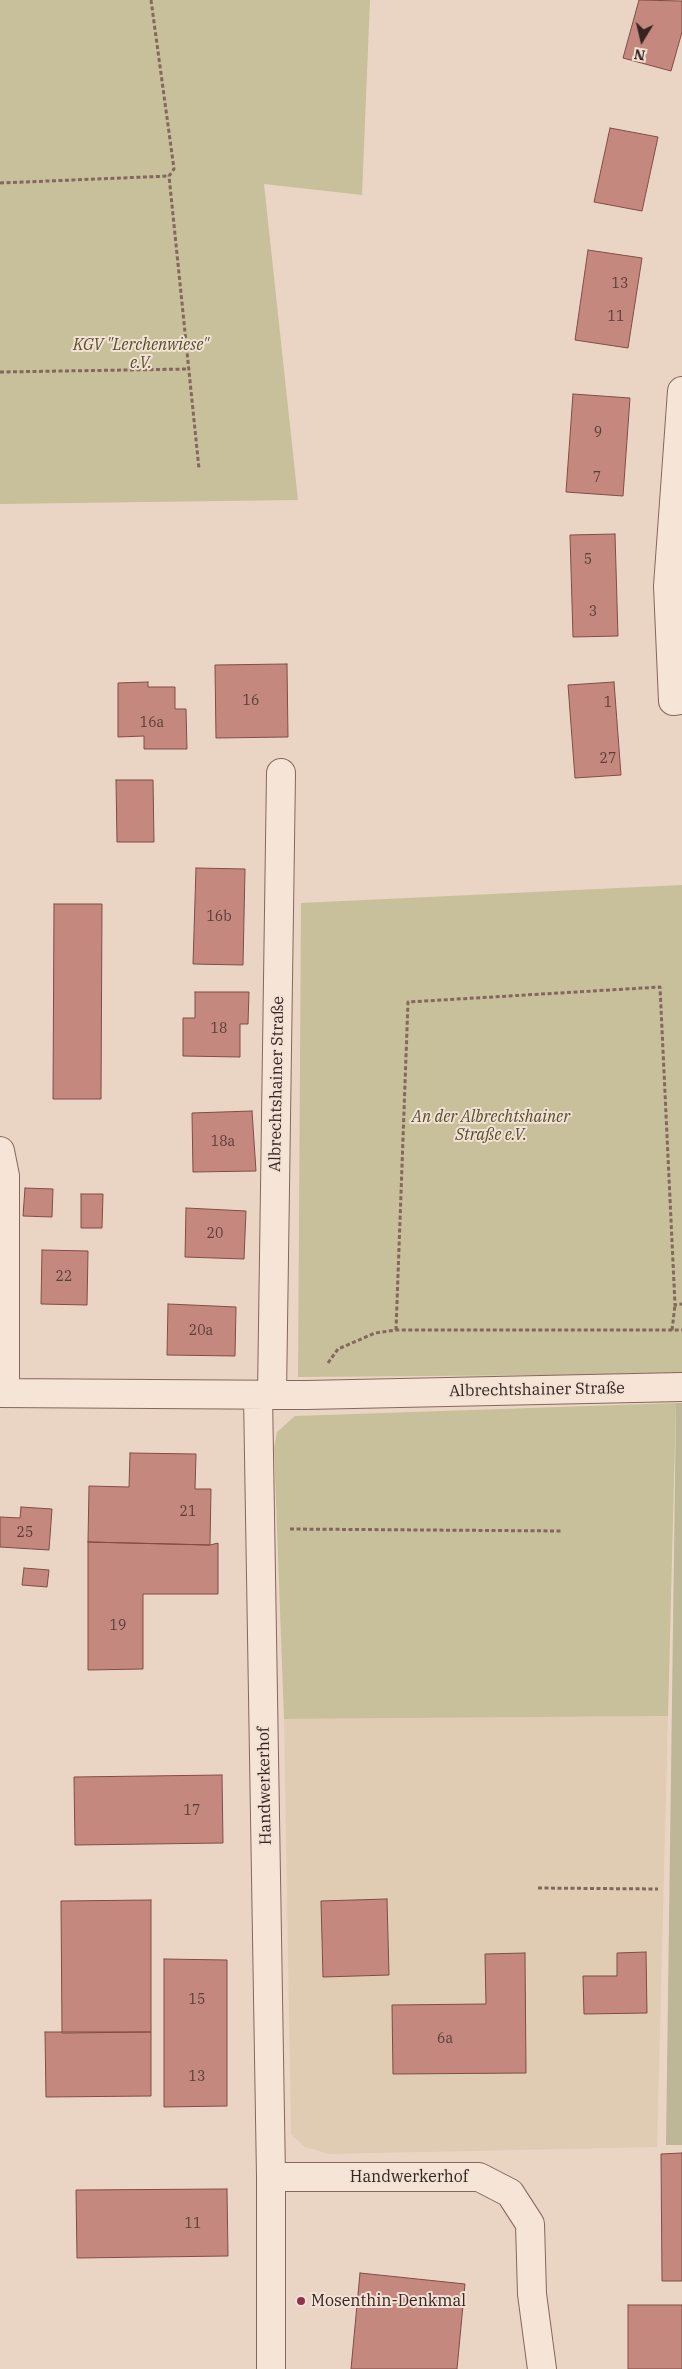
<!DOCTYPE html>
<html>
<head>
<meta charset="utf-8">
<style>
  body { margin:0 }
  #map { position:relative; width:682px; height:2369px; overflow:hidden; background:#ead5c5; font-family:"IBM Plex Serif",serif }
  canvas { display:block }
  .north { position:absolute; left:617px; top:15px; width:50px; height:50px; -webkit-text-stroke:4px #f2e1d4; paint-order:stroke; rotate:189deg; font-size:14px; font-weight:700; line-height:20px; text-align:center; color:#35241f }
  .north::after { content:''; display:block; margin:auto; width:18px; height:22px; background:#35241f; clip-path:polygon(50% 0,100% 100%,50% 72%,0 100%) }
</style>
</head>
<body>
<div id="map">
<canvas width="682" height="2369"></canvas>
<div class="north">N</div>
</div>
<script>
const c = document.querySelector('canvas').getContext('2d');
c.lineJoin = 'round';
function paint(path, color) { c.fillStyle = color; c.fill(path, 'evenodd'); }
const toPath = rows => new Path2D(rows.map(r => 'M' + r).join(''));
function stroke(path, color, width, dash) { c.strokeStyle = color; c.lineWidth = width; c.lineCap = dash ? 'butt' : 'round'; c.setLineDash(dash || []); c.stroke(path); }
function label(font, color, halo, rows, align = 'center') {
  c.font = font + ' "IBM Plex Serif",serif'; c.lineWidth = 4; c.setLineDash([]); c.textBaseline = 'middle'; c.strokeStyle = halo; c.fillStyle = color; for (const [text, x, y, turn = 0] of rows) {
    c.save(); c.translate(x, y); c.rotate((+turn || 0) * Math.PI / 180); c.textAlign = isNaN(turn) ? turn : align; if (halo) c.strokeText(text, 0, 0); c.fillText(text, 0, 0); c.restore();
  }
}
paint(toPath([
  [668,1716,657,2147,329,2154,305,2147,291,2134,284,1719]
]), '#dfccb3');
paint(toPath([
  [0,0,370,0,362,195,264,184,298,500,0,504],
  [682,885,682,1374,298,1377,301,903],
  [676,1403,668,1716,284,1719,274,1448,277,1432,295,1416]
]), '#c7c09a');
paint(toPath([
  [676,1403,682,1403,682,2145,666,2145]
]), '#bdb798');
const building = toPath([
  [639,0,682,1,682,32,671,71,623,58,639,0],
  [610,128,658,137,642,211,594,202,610,128],
  [588,250,642,258,628,348,575,340,588,250],
  [573,394,630,398,623,496,566,492,573,394],
  [615,534,618,636,573,637,570,535,615,534],
  [287,664,288,737,216,738,215,665,287,664],
  [148,682,148,687,175,687,175,709,186,709,187,749,144,749,144,736,118,737,118,683,148,682],
  [614,682,621,775,575,778,568,685,614,682],
  [116,780,153,780,154,842,117,842,116,780],
  [196,868,245,869,243,965,193,964,196,868],
  [54,904,102,904,101,1099,53,1099,54,904],
  [195,992,249,992,248,1024,240,1024,240,1057,183,1056,183,1018,195,1018,195,992],
  [252,1111,256,1171,193,1172,192,1113,252,1111],
  [25,1188,53,1189,52,1217,23,1216,25,1188],
  [81,1194,103,1194,102,1228,81,1228,81,1194],
  [186,1208,246,1211,244,1259,185,1257,186,1208],
  [42,1250,88,1251,87,1305,41,1304,42,1250],
  [168,1304,236,1307,235,1356,167,1355,168,1304],
  [130,1453,196,1454,195,1489,211,1489,210,1545,88,1542,89,1486,129,1487,130,1453],
  [21,1507,52,1509,49,1550,0,1547,0,1517,20,1518,21,1507],
  [88,1542,210,1545,218,1543,218,1594,143,1594,143,1669,88,1670,88,1542],
  [24,1568,49,1570,47,1587,22,1585,24,1568],
  [222,1775,223,1843,75,1845,74,1777,222,1775],
  [387,1899,389,1975,323,1977,321,1901,387,1899],
  [151,1900,151,2032,62,2033,61,1901,151,1900],
  [646,1952,647,2013,584,2014,583,1976,617,1976,617,1953,646,1952],
  [525,1953,526,2073,393,2074,392,2005,486,2004,485,1954,525,1953],
  [164,1959,227,1960,227,2106,164,2107,164,1959],
  [45,2032,151,2032,151,2096,46,2097,45,2032],
  [682,2153,682,2281,662,2281,661,2154,682,2153],
  [227,2189,228,2256,77,2258,76,2190,227,2189],
  [360,2273,465,2284,457,2369,351,2369,360,2273],
  [628,2305,682,2305,682,2369,628,2369,628,2305]
]);
paint(building, '#c5887e');
stroke(building, '#814c44', 1);
const minor = toPath([
  [682,391,668,586,673,701,682,700],
  [0,1151,5,1176,5,1393],
  [0,1393,306,1395,682,1387],
  [272,1394,281,773],
  [258,1395,271,2177,271,2369],
  [271,2177,479,2177,510,2193,530,2224,532,2294,542,2369]
]);
stroke(minor, '#84675d', 30);
stroke(toPath([
  [151,0,174,169,169,176,199,469],
  [0,183,169,176],
  [0,372,189,369],
  [396,1330,408,1002,660,987,675,1305,682,1304],
  [672,1330,675,1305],
  [328,1363,338,1349,375,1333,396,1330,682,1330],
  [290,1529,562,1531],
  [538,1888,658,1889]
]), '#84675d', 3, [4, 2.5]);
stroke(minor, '#f6e4d7', 28);
for (const [x, y, r, color] of [
  [301,2301,5,"#8d324c"]
]) { const dot = new Path2D(); dot.arc(x, y, r, 0, 2 * Math.PI); c.fillStyle = color; c.fill(dot); stroke(dot, '#f2e1d4', 2); }
label('14px', '#593d37', null, [
  ["13",620,284],
  ["11",616,317],
  ["9",598,433],
  ["7",597,478],
  ["5",588,560],
  ["3",593,612],
  ["16",251,701],
  ["1",608,703],
  ["16a",152,723],
  ["27",608,759],
  ["16b",219,917],
  ["18",219,1029],
  ["18a",223,1142],
  ["20",215,1234],
  ["22",64,1277],
  ["20a",201,1331],
  ["21",188,1512],
  ["25",25,1533],
  ["19",118,1626],
  ["17",192,1811],
  ["15",197,2000],
  ["6a",445,2039],
  ["13",197,2077],
  ["11",193,2224]
]);
label('italic 16px', '#504f28', '#f2e1d4', [
  ["KGV \"Lerchenwiese\"",141,345],
  ["e.V.",141,363],
  ["An der Albrechtshainer",491,1117],
  ["Straße e.V.",491,1135]
]);
label('16px', '#35241f', '#f2e1d4', [
  ["Albrechtshainer Straße",277,1084,-89],
  ["Albrechtshainer Straße",537,1390,-1],
  ["Handwerkerhof",265,1786,-91],
  ["Handwerkerhof",409,2177]
]);
label('16px', '#35241f', '#f2e1d4', [
  ["Mosenthin-Denkmal",311,2301]
], 'left');
</script>
</body>
</html>
